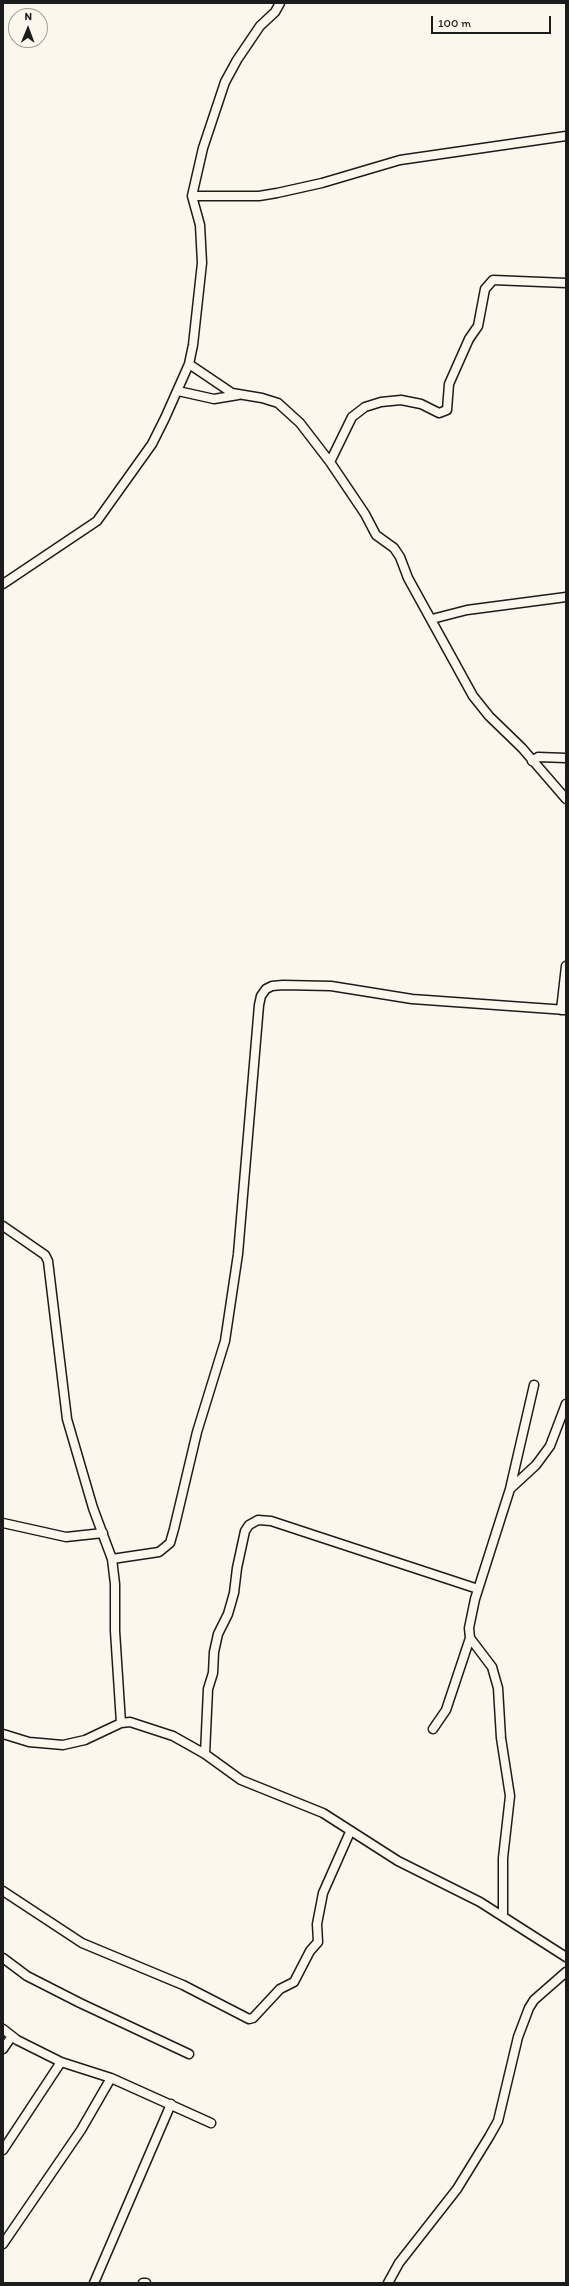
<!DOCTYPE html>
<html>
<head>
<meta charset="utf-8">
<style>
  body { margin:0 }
  #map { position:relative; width:569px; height:2286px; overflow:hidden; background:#fbf7ec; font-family:Itim,sans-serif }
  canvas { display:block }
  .frame { position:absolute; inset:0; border:4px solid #1c1c1c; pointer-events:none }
  .north { position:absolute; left:8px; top:8px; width:40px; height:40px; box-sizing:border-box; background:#fbf7ec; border:1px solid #a29f99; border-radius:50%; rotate:1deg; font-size:11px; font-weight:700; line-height:16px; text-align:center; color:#1c1c1c }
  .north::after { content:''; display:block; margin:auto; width:14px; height:18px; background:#1c1c1c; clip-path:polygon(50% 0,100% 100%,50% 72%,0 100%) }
  .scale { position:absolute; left:431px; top:16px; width:120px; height:18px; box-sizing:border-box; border:2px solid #1c1c1c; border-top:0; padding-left:5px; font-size:12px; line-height:14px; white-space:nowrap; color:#1c1c1c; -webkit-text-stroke:3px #fbf7ec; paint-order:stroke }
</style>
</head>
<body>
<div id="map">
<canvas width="569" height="2286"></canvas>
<div class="frame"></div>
<div class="north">N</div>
<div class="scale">100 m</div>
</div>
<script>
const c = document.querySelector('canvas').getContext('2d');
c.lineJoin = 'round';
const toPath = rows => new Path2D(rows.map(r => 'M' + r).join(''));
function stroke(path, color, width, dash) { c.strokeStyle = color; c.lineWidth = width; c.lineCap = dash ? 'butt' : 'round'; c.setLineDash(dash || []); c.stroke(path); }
const minor = toPath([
  [192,196,259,196,277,193,322,183,400,160,566,136],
  [189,364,232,393,262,398,278,403,300,423,330,462,365,514,376,535,394,548,400,557,408,578,473,696,489,716,522,748,566,799],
  [178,391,214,399,238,395],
  [330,462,352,417,365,407,381,402,401,400,421,404,439,413,447,410,449,384,469,339,478,326,485,289,493,280,566,283],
  [3,584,97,521,152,444,165,418,189,364,193,345,202,263,200,225,192,196,203,148,225,82,237,60,260,26,275,12,280,3],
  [432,619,467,610,566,597],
  [532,761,538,757,566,758],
  [561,1010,566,966],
  [3,1226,45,1255,48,1261,67,1419,93,1508,112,1559,115,1584,115,1631,121,1723],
  [510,1489,534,1385],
  [3,1523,66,1537,103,1533],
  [112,1559,159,1552,170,1543,174,1529,197,1432,225,1341,238,1254,259,1005,261,996,266,989,272,986,283,985,331,986,412,999,566,1010],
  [433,1729,446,1710,470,1638],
  [3,1734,29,1742,63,1745,85,1740,121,1723,130,1722,173,1736,205,1754,241,1780,323,1813,398,1861,480,1902,566,1957],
  [205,1754,208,1689,213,1673,214,1652,218,1634,228,1614,234,1593,237,1568,245,1531,249,1525,258,1520,271,1521,478,1589],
  [3,1891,82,1943,183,1985,249,2019,253,2018,280,1989,294,1982,310,1951,318,1942,317,1924,323,1893,350,1832],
  [503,1916,503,1858,510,1796,501,1738,498,1688,492,1667,470,1638,469,1628,475,1599,510,1489,536,1465,550,1446,566,1404],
  [3,1958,27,1976,80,2003,189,2054],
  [3,2029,17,2040,61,2062,111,2078,81,2130,3,2244],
  [3,2049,12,2036],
  [111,2078,211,2123],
  [3,2150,61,2062],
  [94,2283,171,2104],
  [143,2283,146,2283],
  [388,2283,399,2263,457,2189,489,2137,498,2121,518,2037,529,2008,534,2000,566,1972]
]);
stroke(minor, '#1c1c1c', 11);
stroke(minor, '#fbf7ec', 8);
</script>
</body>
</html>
